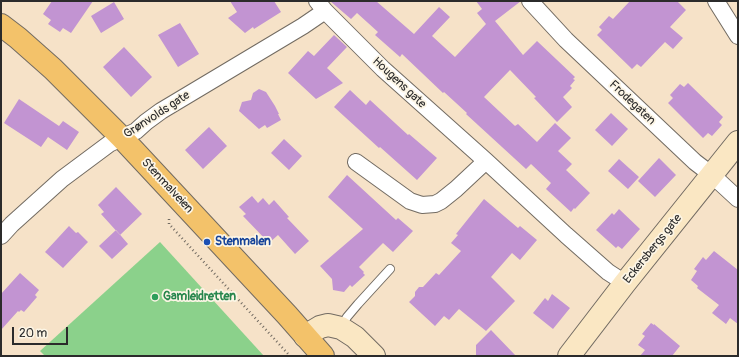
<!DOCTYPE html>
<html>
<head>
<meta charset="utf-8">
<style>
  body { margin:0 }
  #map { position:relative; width:739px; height:357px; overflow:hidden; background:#f6e2c8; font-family:Pangolin,sans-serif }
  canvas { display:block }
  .frame { position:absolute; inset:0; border:2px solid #2b2b2b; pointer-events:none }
  .scale { position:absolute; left:12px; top:327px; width:56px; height:18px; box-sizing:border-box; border:2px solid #2b2b2b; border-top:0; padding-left:5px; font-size:12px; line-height:14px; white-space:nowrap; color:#2b2b2b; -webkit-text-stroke:3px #fcf5e5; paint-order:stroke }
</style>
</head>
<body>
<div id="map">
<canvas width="739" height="357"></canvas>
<div class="frame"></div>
<div class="scale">20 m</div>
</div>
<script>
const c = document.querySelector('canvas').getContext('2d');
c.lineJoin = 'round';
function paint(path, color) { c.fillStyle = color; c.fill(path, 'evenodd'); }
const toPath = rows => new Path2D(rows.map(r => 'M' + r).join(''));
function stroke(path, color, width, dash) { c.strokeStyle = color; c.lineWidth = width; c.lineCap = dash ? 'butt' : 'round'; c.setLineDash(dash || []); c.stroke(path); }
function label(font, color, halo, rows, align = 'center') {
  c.font = font + ' Pangolin,sans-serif'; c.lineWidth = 3.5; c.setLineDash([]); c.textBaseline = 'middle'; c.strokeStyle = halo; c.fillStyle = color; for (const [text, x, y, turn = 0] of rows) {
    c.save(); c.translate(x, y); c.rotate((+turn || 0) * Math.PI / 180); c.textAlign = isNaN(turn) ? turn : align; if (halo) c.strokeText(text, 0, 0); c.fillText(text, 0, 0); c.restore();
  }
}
paint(toPath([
  [160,242,264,356,45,356,40,351]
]), '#8bd18b');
paint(toPath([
  [52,1,93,1,71,33,63,28,60,32,48,24,51,20,43,14],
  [230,1,274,1,281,12,254,29,253,27,245,33,228,18,237,12],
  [330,1,376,1,414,34,439,7,450,17,432,36,455,57,486,24,477,13,482,9,476,1,521,1,495,21,523,55,537,41,575,77,573,79,575,80,570,86,572,88,563,97,572,107,557,122,534,98,536,97,510,70,484,97,515,126,518,124,537,142,555,123,571,138,558,151,572,164,566,170,590,193,575,209,574,208,571,212,546,189,551,183,531,164,526,169,466,114,467,113,444,92,443,93,402,54,400,57,375,35,378,32,357,13,351,19],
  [630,1,677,1,686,10,670,27,683,38,673,49,665,42,641,67,637,64,632,69,597,35,602,30,599,27,609,16,613,19],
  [114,2,124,19,101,33,91,16],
  [180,23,199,54,178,67,158,35],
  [334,35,347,47,327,68,343,83,316,99,288,73,308,51,314,56],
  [124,47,152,77,131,97,103,67],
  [688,83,723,117,719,122,722,125,712,136,708,133,703,138,668,103,673,98,670,95,680,84,684,87],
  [259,89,266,92,275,106,279,114,278,114,281,120,267,128,265,125,259,129,239,111,242,102,251,100,253,93],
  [350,90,366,105,370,100,408,135,409,134,437,158,417,180,380,147,379,148,334,107],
  [19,99,59,126,63,121,79,132,67,150,48,137,41,147,4,123],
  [611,113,628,129,612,146,595,130],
  [209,127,227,146,203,169,185,150],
  [284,139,302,156,289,170,271,153],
  [659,158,676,175,655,197,638,181],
  [619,159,639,177,628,189,608,171],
  [347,175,396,220,398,218,413,231,393,252,383,243,359,267,364,272,363,273,365,275,352,287,350,285,344,292,333,290,332,279,320,266,363,229,328,197],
  [116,187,142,214,120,235,101,214,104,212,98,205],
  [252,196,258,203,263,198,269,205,274,200,289,217,287,218,309,241,295,254,278,235,269,243,243,216,246,214,239,207],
  [484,199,518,228,520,226,537,240,520,260,512,253,491,277,515,301,486,331,459,309,449,320,444,316,435,326,409,302,415,296,415,292,419,287,423,287,436,273,439,275,461,251,451,243,458,235,456,234],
  [619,209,640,229,622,249,618,246,616,248,596,230,612,213,614,215],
  [69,226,76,233,78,232,88,242,63,268,45,252],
  [116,230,128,244,112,259,99,246],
  [714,251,738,270,738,324,730,318,726,324,712,313,719,305,697,288,698,286,691,280,697,271,694,269,703,257,706,260],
  [20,273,39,290,35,295,37,297,24,312,21,310,19,312,18,311,1,330,1,294],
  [552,294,570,308,553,329,533,313,545,298,548,301],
  [651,323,654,325,654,324,680,346,672,356,640,356,645,350,638,345,645,336,642,334],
  [491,330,516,356,476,356,476,345]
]), '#c294d2');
const service = toPath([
  [341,327,347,317,358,304,390,269]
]);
const minor = toPath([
  [317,1,325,11,383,69,486,161,566,235,608,272,625,283],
  [530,1,566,40,695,162,712,175,738,199],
  [716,1,738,36],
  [356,162,410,201,422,205,435,204,441,201,456,189,486,161],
  [1,236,12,224,62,179,109,144,136,131,146,122,161,111,303,26,325,11]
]);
const secondary = toPath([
  [305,336,320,327,328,325,341,328,355,337,374,356],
  [569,356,625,283,738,142]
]);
const primary = toPath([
  [1,25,18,38,53,69,122,138,287,315,323,356]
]);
stroke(service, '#726b62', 10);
stroke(minor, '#726b62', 18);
stroke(secondary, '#726b62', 24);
stroke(primary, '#726b62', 24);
stroke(toPath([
  [169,219,169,224,290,356]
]), '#726b62', 2.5, [1, 3]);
stroke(service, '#fff', 8);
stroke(minor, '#fff', 16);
stroke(secondary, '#fae7c3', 22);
stroke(primary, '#f3c26a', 22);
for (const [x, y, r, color] of [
  [207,242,4,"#1a4fb4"],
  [155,297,4,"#2e9e5b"]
]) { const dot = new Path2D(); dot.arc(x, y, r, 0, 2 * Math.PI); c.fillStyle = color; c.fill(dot); stroke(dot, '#fcf5e5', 1.5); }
label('12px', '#2b2b2b', '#fcf5e5', [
  ["Hougens gate",399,83,43],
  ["Frodegaten",632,103,43],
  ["Grønvolds gate",157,115,-33],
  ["Stenmalveien",167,186,47],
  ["Eckersbergs gate",653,249,-51]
]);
label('bold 12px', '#164399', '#fcf5e5', [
  ["Stenmalen",215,242]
], 'left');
label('bold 12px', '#27864d', '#fcf5e5', [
  ["Gamleidretten",163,297]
], 'left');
</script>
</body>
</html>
